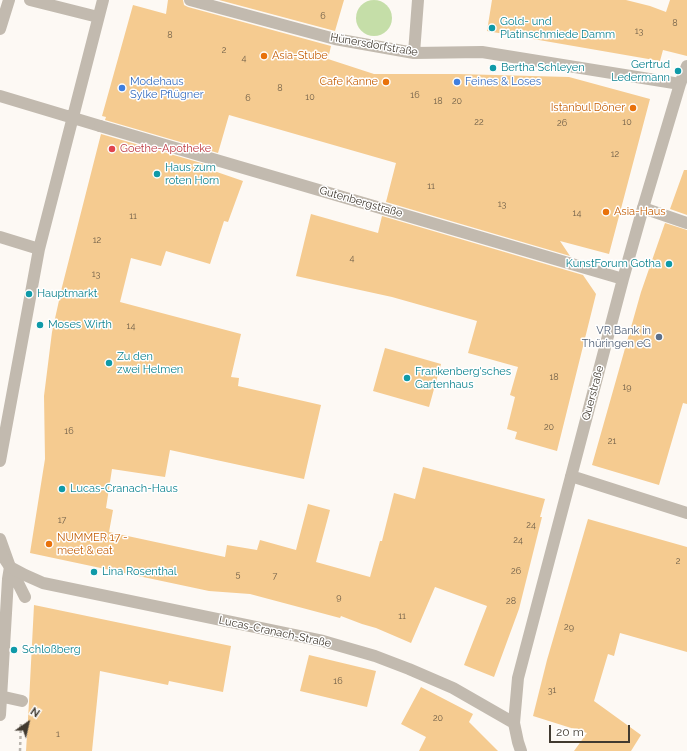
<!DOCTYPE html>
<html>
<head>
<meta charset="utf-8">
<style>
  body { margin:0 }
  #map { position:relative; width:687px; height:751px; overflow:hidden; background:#fdf9f4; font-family:Raleway,sans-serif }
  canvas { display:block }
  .north { position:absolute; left:8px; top:703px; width:40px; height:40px; -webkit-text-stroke:3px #fff; paint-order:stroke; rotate:34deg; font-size:11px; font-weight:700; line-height:16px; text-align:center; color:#413a30 }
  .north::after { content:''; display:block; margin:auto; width:14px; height:18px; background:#413a30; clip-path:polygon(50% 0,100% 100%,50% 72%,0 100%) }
  .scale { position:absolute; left:549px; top:725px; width:81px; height:18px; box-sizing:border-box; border:2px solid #413a30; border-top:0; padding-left:5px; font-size:12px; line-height:14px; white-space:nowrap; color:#413a30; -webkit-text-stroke:3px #fff; paint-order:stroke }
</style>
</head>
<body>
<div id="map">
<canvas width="687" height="751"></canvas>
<div class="north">N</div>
<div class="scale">20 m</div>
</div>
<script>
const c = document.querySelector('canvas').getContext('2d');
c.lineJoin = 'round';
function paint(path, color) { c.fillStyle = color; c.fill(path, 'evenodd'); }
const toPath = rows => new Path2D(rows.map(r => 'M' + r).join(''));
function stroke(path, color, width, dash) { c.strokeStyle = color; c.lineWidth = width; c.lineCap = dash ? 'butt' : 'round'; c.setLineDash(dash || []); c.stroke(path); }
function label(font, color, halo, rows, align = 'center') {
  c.font = font + ' Raleway,sans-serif'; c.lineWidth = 3; c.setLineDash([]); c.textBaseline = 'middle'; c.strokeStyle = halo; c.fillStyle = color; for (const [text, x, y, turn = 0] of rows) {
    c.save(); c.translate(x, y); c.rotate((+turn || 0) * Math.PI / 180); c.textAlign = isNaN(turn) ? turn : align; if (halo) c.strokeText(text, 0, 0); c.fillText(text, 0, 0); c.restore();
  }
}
paint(toPath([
  '356 18a18 18 0 1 1 36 0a18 18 0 1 1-36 0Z'
]), '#c5dea8');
paint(toPath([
  [168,0,183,0,184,5,188,7,331,46,328,59,374,74,458,74,569,77,650,99,609,254,560,241,570,256,386,202,396,163,229,115,218,153,105,120,106,117,102,116,133,5,166,14],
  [219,0,344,0,335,31],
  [492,0,626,0,650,6,666,12,670,0,687,0,687,56,663,50,660,61,487,31],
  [101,134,215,167,214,171,243,181,228,222,224,221,210,264,166,251,161,266,131,258,120,302,241,334,231,377,239,378,238,386,321,405,304,479,170,450,165,477,112,469,106,508,113,510,109,532,225,557,227,545,257,550,260,540,296,550,308,504,330,510,316,562,370,577,380,541,382,541,394,493,415,499,423,467,545,499,540,517,542,517,519,609,494,677,464,665,487,606,435,587,411,643,376,628,362,624,341,616,340,618,250,594,209,591,30,553,45,459,44,396,52,332,62,287],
  [684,170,687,170,687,215,670,209],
  [311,214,378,233,382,216,583,275,596,294,557,451,515,439,517,432,507,429,515,397,510,395,518,367,468,353,477,321,392,297,296,276],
  [665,223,687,230,687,404,683,403,659,485,592,465,641,292],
  [385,348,441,364,429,407,373,391],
  [588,519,687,547,687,652,620,633,614,656,608,654,594,701,641,735,631,751,574,751,587,733,533,716,547,660],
  [34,605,231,646,223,692,169,681,168,685,100,671,92,751,26,751,29,702],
  [309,655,376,671,367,707,300,691],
  [421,687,473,714,469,722,498,751,419,751,426,737,401,724]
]), '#f5cb90');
stroke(toPath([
  [20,751,21,721]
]), '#bbb6af', 2.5, [3, 3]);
stroke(toPath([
  [30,0,98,17],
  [190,0,335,39,414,53,482,52,680,84],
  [0,29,9,0],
  [414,53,418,0],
  [0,96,100,126],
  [643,208,680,84,687,66],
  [0,237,39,249],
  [0,461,39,249,103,0],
  [0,539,10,567,8,579,0,715],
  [10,567,25,597],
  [0,696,22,701]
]), '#c2baaf', 12);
stroke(toPath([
  [100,126,623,279],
  [571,476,687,513],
  [0,552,10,567,25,575,43,583,323,641,375,656,409,669,453,688,514,723],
  [521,751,518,742,514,723,518,678,623,279,643,208,687,223]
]), '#c2baaf', 12);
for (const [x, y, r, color] of [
  [492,28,4,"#0f9aa8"],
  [264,56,4,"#e8710a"],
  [493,68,4,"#0f9aa8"],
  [678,71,4,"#0f9aa8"],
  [386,82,4,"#e8710a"],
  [457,82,4,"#3f7fe0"],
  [122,88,4,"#3f7fe0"],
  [633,108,4,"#e8710a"],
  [112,149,4,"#e0444e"],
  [157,174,4,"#0f9aa8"],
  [606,212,4,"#e8710a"],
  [669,264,4,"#0f9aa8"],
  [29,294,4,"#0f9aa8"],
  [40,325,4,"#0f9aa8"],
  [659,337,4,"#5c6f8a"],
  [109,363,4,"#0f9aa8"],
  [407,378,4,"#0f9aa8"],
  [62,489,4,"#0f9aa8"],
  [49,544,4,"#e8710a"],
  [94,572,4,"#0f9aa8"],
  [14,650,4,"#0f9aa8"]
]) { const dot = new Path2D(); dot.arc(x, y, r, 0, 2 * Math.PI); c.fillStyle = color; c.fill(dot); stroke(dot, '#fff', 1.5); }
label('9px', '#6e5e48', null, [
  ["6",323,16],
  ["8",675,23],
  ["13",639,31],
  ["8",170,35],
  ["2",224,50],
  ["4",244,58],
  ["8",280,88],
  ["16",415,95],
  ["10",310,97],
  ["6",248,98],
  ["18",438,101],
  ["20",457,101],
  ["22",479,122],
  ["10",627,122],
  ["26",562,123],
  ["12",615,154],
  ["11",431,186],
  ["13",502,204],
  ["14",577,213],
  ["11",133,216],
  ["12",97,240],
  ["4",352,258],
  ["13",96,274],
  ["14",131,326],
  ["18",554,377],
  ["19",627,387],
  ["20",549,427],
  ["16",69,431],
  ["21",612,441],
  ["17",62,520],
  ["24",531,525],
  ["24",518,540],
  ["2",678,561],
  ["26",516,571],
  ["5",238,574],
  ["7",275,576],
  ["9",339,597],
  ["28",511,601],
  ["11",402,616],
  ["29",569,627],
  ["16",338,681],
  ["31",552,690],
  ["20",438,718],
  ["1",58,734]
]);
label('11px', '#0d838f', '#fff', [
  ["Gold- und",500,22],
  ["Platinschmiede Damm",500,35],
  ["Gertrud",670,65,"right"],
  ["Ledermann",670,78,"right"],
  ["Bertha Schleyen",501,68],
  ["Haus zum",165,168],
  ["roten Horn",165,181],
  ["KunstForum Gotha",661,264,"right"],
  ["Hauptmarkt",37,294],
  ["Moses Wirth",48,325],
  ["Zu den",117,357],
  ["zwei Helmen",117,370],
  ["Frankenberg'sches",415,372],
  ["Gartenhaus",415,385],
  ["Lucas-Cranach-Haus",70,489],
  ["Lina Rosenthal",102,572],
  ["Schloßberg",22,650]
], 'left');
label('11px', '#413a30', '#fff', [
  ["Hünersdorfstraße",374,45,10],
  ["Gutenbergstraße",361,202,16],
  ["Querstraße",593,393,-75],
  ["Lucas-Cranach-Straße",275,632,12]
]);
label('11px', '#c56008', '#fff', [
  ["Asia-Stube",272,56],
  ["Cafe Kanne",378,82,"right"],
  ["Istanbul Döner",625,108,"right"],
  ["Asia-Haus",614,212],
  ["NUMMER 17 -",57,538],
  ["meet & eat",57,551]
], 'left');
label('11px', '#366cbe', '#fff', [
  ["Modehaus",130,82],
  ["Sylke Pflügner",130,95],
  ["Feines & Loses",465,82]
], 'left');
label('11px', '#be3a42', '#fff', [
  ["Goethe-Apotheke",120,149]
], 'left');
label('11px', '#4e5e75', '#fff', [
  ["VR Bank in",651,331],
  ["Thüringen eG",651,344]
], 'right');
</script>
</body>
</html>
